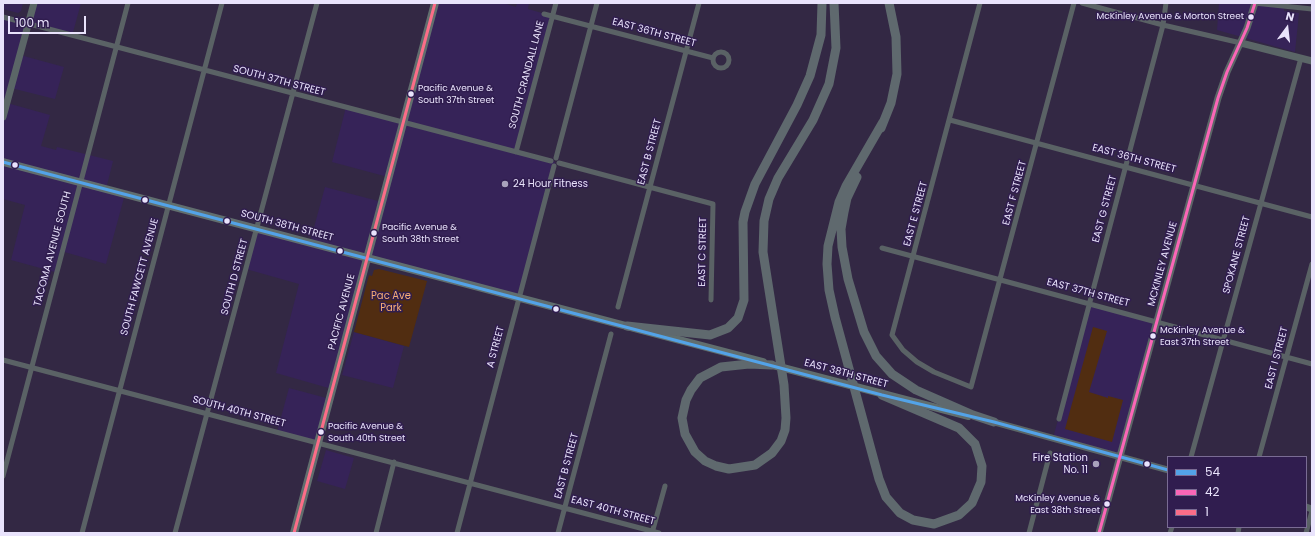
<!DOCTYPE html>
<html>
<head>
<meta charset="utf-8">
<style>
  body { margin:0 }
  #map { position:relative; width:1315px; height:536px; overflow:hidden; background:#332844; font-family:Poppins,sans-serif }
  canvas { display:block }
  .frame { position:absolute; inset:0; border:4px solid #e9e3fc; pointer-events:none }
  .legend { position:absolute; left:1167px; top:456px; width:140px; height:72px; box-sizing:border-box; background:#301d4f; border:1px solid #7a6c94; margin:0; padding:5px 7px; list-style:none; font-size:12px; color:#e9e3fc }
  .legend li { display:flex; align-items:center; gap:8px; height:20px }
  .legend b { width:20px; border:1px solid #7a6c94 }
  .north { position:absolute; left:1267px; top:8px; width:40px; height:40px; -webkit-text-stroke:3px #301d4f; paint-order:stroke; rotate:15deg; font-size:11px; font-weight:700; line-height:16px; text-align:center; color:#e9e3fc }
  .north::after { content:''; display:block; margin:auto; width:14px; height:18px; background:#e9e3fc; clip-path:polygon(50% 0,100% 100%,50% 72%,0 100%) }
  .scale { position:absolute; left:8px; top:16px; width:78px; height:18px; box-sizing:border-box; border:2px solid #e9e3fc; border-top:0; padding-left:5px; font-size:12px; line-height:14px; white-space:nowrap; color:#e9e3fc; -webkit-text-stroke:3px #301d4f; paint-order:stroke }
</style>
</head>
<body>
<div id="map">
<canvas width="1315" height="536"></canvas>
<div class="frame"></div>
<ul class="legend">
<li><b style="height:5px;background:#53a3e8"></b>54</li>
<li><b style="height:5px;background:#fa66b7"></b>42</li>
<li><b style="height:5px;background:#fb6d88"></b>1</li>
</ul>
<div class="north">N</div>
<div class="scale">100 m</div>
</div>
<script>
const c = document.querySelector('canvas').getContext('2d');
c.lineJoin = 'round';
function paint(path, color) { c.fillStyle = color; c.fill(path, 'evenodd'); }
const toPath = rows => new Path2D(rows.map(r => 'M' + r).join(''));
function stroke(path, color, width, dash) { c.strokeStyle = color; c.lineWidth = width; c.lineCap = dash ? 'butt' : 'round'; c.setLineDash(dash || []); c.stroke(path); }
function label(font, color, halo, rows, align = 'center') {
  c.font = font + ' Poppins,sans-serif'; c.lineWidth = 3; c.setLineDash([]); c.textBaseline = 'middle'; c.strokeStyle = halo; c.fillStyle = color; for (const [text, x, y, turn = 0] of rows) {
    c.save(); c.translate(x, y); c.rotate((+turn || 0) * Math.PI / 180); c.textAlign = isNaN(turn) ? turn : align; if (halo) c.strokeText(text, 0, 0); c.fillText(text, 0, 0); c.restore();
  }
}
paint(toPath([
  [3,3,23,3,21,11,18,13,3,9],
  [34,3,81,3,72,36,28,24,20,55,64,67,55,99,11,88,7,103,50,115,41,146,56,150,57,147,113,161,106,189,125,194,106,264,61,251,55,272,11,260,25,205,3,199,3,17,28,24],
  [435,3,503,3,516,7,517,3,529,3,528,9,552,16,516,152,555,162,519,298,367,257,332,389,276,373,299,284,246,269,257,228,310,242,325,187,382,202,388,177,332,162,346,107,403,122],
  [1219,3,1285,3,1284,11,1299,13,1295,52,1217,30],
  [1090,303,1157,321,1120,456,1053,438],
  [354,332,404,346,393,388,342,375],
  [289,388,330,399,318,442,277,432],
  [326,450,354,458,345,489,317,481]
]), '#362358');
paint(toPath([
  [379,269,427,281,409,347,354,332,369,275,372,276,374,270],
  [1093,327,1107,331,1089,392,1108,398,1108,396,1123,400,1112,442,1065,429]
]), '#512d11');
stroke(toPath([
  [980,3,892,335,903,350,917,362,934,372,971,387,1074,3],
  [1082,3,1163,25,1241,43],
  [1254,3,1312,9],
  [544,14,713,58],
  [3,17,551,161],
  '713 60a8 8 0 1 1 16 0a8 8 0 1 1-16 0Z',
  [950,120,1312,217],
  [516,152,556,3],
  [556,158,597,3],
  [559,163,713,204,711,300],
  [882,248,1312,364],
  [618,307,699,3],
  [3,360,659,533],
  [1059,419,1163,25,1166,3],
  [1191,457,1301,58],
  [1259,457,1312,264],
  [3,476,128,3],
  [82,533,222,3],
  [175,533,317,3],
  [376,533,394,462],
  [457,533,554,166],
  [558,533,611,334],
  [652,533,665,486],
  [1029,533,1050,453],
  [1170,533,1172,527],
  [1238,533,1239,527],
  [1306,533,1312,511]
]), '#5a6265', 5);
stroke(toPath([
  [1241,43,1312,61],
  [3,117,34,3],
  [994,422,1168,470],
  [1306,507,1312,509],
  [1099,533,1218,98,1227,72,1247,28,1255,3]
]), '#5b6667', 7);
stroke(toPath([
  [3,162,763,362],
  [776,366,968,416],
  [294,533,435,3]
]), '#616e6e', 8);
stroke(toPath([
  [881,128,891,103,897,74,896,37,889,3],
  [857,177,847,198,844,212,841,229,842,247,848,279,864,332,876,356,892,374,916,390,973,415,994,422],
  [627,326,710,335,728,328,738,318,744,300,743,222,745,212,755,184,797,105,810,76,821,35,822,3],
  [772,365,749,364,721,367,700,378,691,390,686,400,682,418,685,434,695,452,705,461,716,466,729,469,755,465,772,453,781,441,785,430,786,418,784,385,763,252,764,221,769,199,778,178,813,120,829,84,836,48,834,3],
  [882,395,959,428,975,444,982,466,981,482,972,503,959,515,934,524,913,520,900,513,886,497,879,479,835,317,829,290,827,264,828,246,839,202,846,186,883,122]
]), '#5f696e', 9);
stroke(toPath([
  [3,162,882,395,994,422,1168,470]
]), '#53a3e8', 3);
stroke(toPath([
  [1099,533,1218,98,1227,72,1247,28,1255,3]
]), '#fa66b7', 3);
stroke(toPath([
  [294,533,435,3]
]), '#fb6d88', 3);
for (const [x, y, r, color] of [
  [1251,17,3.5,"#e9e3fc"],
  [411,94,3.5,"#e9e3fc"],
  [15,165,3.5,"#e9e3fc"],
  [505,184,4,"#a9a2bc"],
  [145,200,3.5,"#e9e3fc"],
  [227,221,3.5,"#e9e3fc"],
  [374,233,3.5,"#e9e3fc"],
  [340,251,3.5,"#e9e3fc"],
  [556,309,3.5,"#e9e3fc"],
  [1153,336,3.5,"#e9e3fc"],
  [321,432,3.5,"#e9e3fc"],
  [1096,464,4,"#a9a2bc"],
  [1147,464,3.5,"#e9e3fc"],
  [1107,504,3.5,"#e9e3fc"]
]) { const dot = new Path2D(); dot.arc(x, y, r, 0, 2 * Math.PI); c.fillStyle = color; c.fill(dot); stroke(dot, '#301d4f', 1.5); }
label('9px', '#e9e3fc', '#301d4f', [
  ["McKinley Avenue & Morton Street",1244,17,"right"],
  ["Pacific Avenue &",418,89],
  ["South 37th Street",418,101],
  ["Pacific Avenue &",382,228],
  ["South 38th Street",382,240],
  ["McKinley Avenue &",1160,331],
  ["East 37th Street",1160,343],
  ["Pacific Avenue &",328,427],
  ["South 40th Street",328,439],
  ["McKinley Avenue &",1100,499,"right"],
  ["East 38th Street",1100,511,"right"]
], 'left');
label('10px', '#e9e3fc', '#301d4f', [
  ["EAST 36TH STREET",654,33,15],
  ["SOUTH CRANDALL LANE",527,75,-75],
  ["SOUTH 37TH STREET",279,81,15],
  ["EAST B STREET",650,152,-75],
  ["EAST 36TH STREET",1134,159,15],
  ["EAST F STREET",1015,193,-75],
  ["EAST G STREET",1105,209,-75],
  ["EAST E STREET",916,214,-75],
  ["SOUTH 38TH STREET",287,226,15],
  ["TACOMA AVENUE SOUTH",53,249,-75],
  ["EAST C STREET",703,252,-89],
  ["SPOKANE STREET",1237,255,-75],
  ["MCKINLEY AVENUE",1163,264,-75],
  ["SOUTH FAWCETT AVENUE",140,277,-75],
  ["SOUTH D STREET",235,277,-75],
  ["EAST 37TH STREET",1088,293,15],
  ["PACIFIC AVENUE",342,312,-75],
  ["A STREET",496,347,-75],
  ["EAST I STREET",1277,358,-75],
  ["EAST 38TH STREET",846,374,15],
  ["SOUTH 40TH STREET",239,412,15],
  ["EAST B STREET",567,466,-75],
  ["EAST 40TH STREET",613,511,15]
]);
label('10px', '#e9e3fc', '#301d4f', [
  ["24 Hour Fitness",513,184],
  ["Fire Station",1088,458,"right"],
  ["No. 11",1088,470,"right"]
], 'left');
label('10px', '#f8ad74', '#301d4f', [
  ["Pac Ave",391,296],
  ["Park",391,308]
]);
</script>
</body>
</html>
